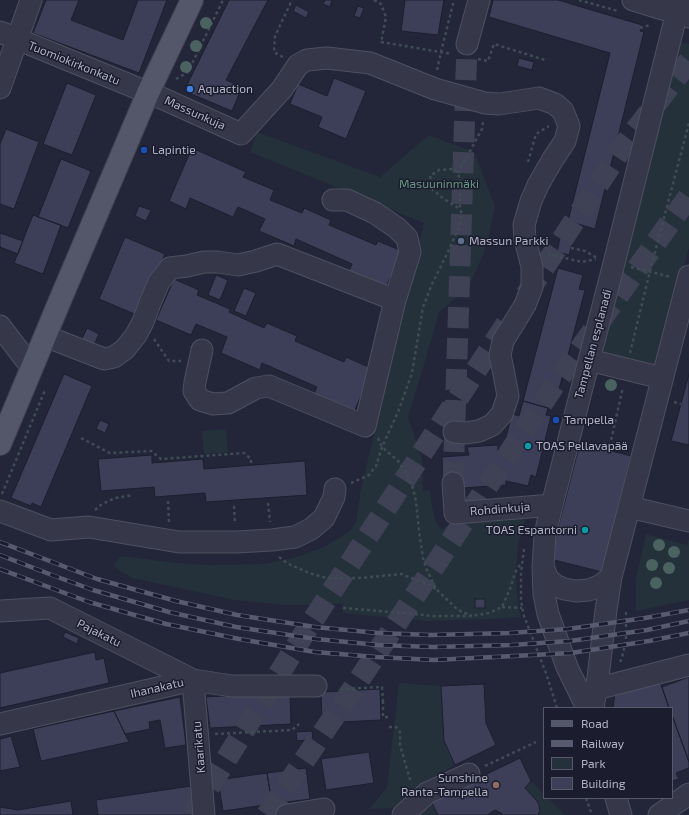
<!DOCTYPE html>
<html>
<head>
<meta charset="utf-8">
<style>
  body { margin:0 }
  #map { position:relative; width:689px; height:815px; overflow:hidden; background:#232539; font-family:"Exo 2",sans-serif }
  canvas { display:block }
  .legend { position:absolute; left:543px; top:707px; width:130px; height:92px; box-sizing:border-box; background:#1b1d2e; border:1px solid #57596a; margin:0; padding:5px 7px; list-style:none; font-size:12px; color:#b1b3c5 }
  .legend li { display:flex; align-items:center; gap:8px; height:20px }
  .legend b { width:20px; border:1px solid #57596a }
</style>
</head>
<body>
<div id="map">
<canvas width="689" height="815"></canvas>
<ul class="legend">
<li><b style="height:5px;background:#545769"></b>Road</li>
<li><b style="height:5px;background:#585b70"></b>Railway</li>
<li><b style="height:11px;background:#24313a"></b>Park</li>
<li><b style="height:11px;background:#3c3f57"></b>Building</li>
</ul>
</div>
<script>
const c = document.querySelector('canvas').getContext('2d');
c.lineJoin = 'round';
function paint(path, color) { c.fillStyle = color; c.fill(path, 'evenodd'); }
const toPath = rows => new Path2D(rows.map(r => 'M' + r).join(''));
function stroke(path, color, width, dash) { c.strokeStyle = color; c.lineWidth = width; c.lineCap = dash ? 'butt' : 'round'; c.setLineDash(dash || []); c.stroke(path); }
function label(font, color, halo, rows, align = 'center') {
  c.font = font + ' "Exo 2",sans-serif'; c.lineWidth = 3; c.setLineDash([]); c.textBaseline = 'middle'; c.strokeStyle = halo; c.fillStyle = color; for (const [text, x, y, turn = 0] of rows) {
    c.save(); c.translate(x, y); c.rotate((+turn || 0) * Math.PI / 180); c.textAlign = isNaN(turn) ? turn : align; if (halo) c.strokeText(text, 0, 0); c.fillText(text, 0, 0); c.restore();
  }
}
paint(toPath([
  [681,42,689,44,689,247,658,367,600,353],
  [257,132,380,177,429,135,474,152,495,206,488,239,484,253,468,288,439,312,424,365,408,417,422,459,423,491,430,490,432,507,436,522,441,529,455,522,527,514,518,544,516,573,517,594,520,617,494,619,426,621,343,613,342,604,285,605,235,600,132,578,113,566,121,556,177,563,208,565,263,564,297,557,324,547,349,532,356,522,361,489,424,223,250,152],
  [226,429,228,452,204,454,202,431],
  [646,534,687,545,689,539,689,600,636,611,636,578],
  [399,683,441,686,444,741,455,765,423,783,394,808,369,809,387,787],
  [531,781,544,794,544,798,548,798,565,815,538,815,540,811,539,805,537,801,525,788],
  [431,801,438,815,417,815]
]), '#24313a');
const building = toPath([
  [46,0,79,0,71,20,123,40,138,0,167,0,139,73,33,33,46,0],
  [229,0,268,0,226,80,242,87,232,111,184,91,229,0],
  [325,0,332,0,330,7,323,4,325,0],
  [405,0,444,0,438,35,401,31,405,0],
  [493,0,558,0,642,25,640,31,644,32,595,229,568,221,610,53,489,17,493,0],
  [296,5,309,12,306,18,293,11,296,5],
  [358,6,364,8,360,18,354,16,358,6],
  [519,58,534,62,532,70,517,66,519,58],
  [334,78,366,91,346,139,318,127,322,117,290,104,298,84,327,96,334,78],
  [67,83,96,95,72,155,43,144,67,83],
  [6,129,39,142,14,209,0,204,0,144,6,129],
  [192,148,246,172,243,177,274,190,270,200,302,213,304,208,331,220,329,225,376,245,378,241,402,251,386,287,349,271,352,264,296,239,294,246,259,231,265,219,238,207,233,217,190,198,186,209,169,201,192,148],
  [61,159,91,171,68,228,38,217,61,159],
  [139,206,151,210,146,221,135,216,139,206],
  [33,215,61,225,43,274,14,263,33,215],
  [0,233,23,241,18,254,0,247,0,233],
  [125,237,165,254,139,316,99,299,125,237],
  [560,238,573,241,569,255,557,252,560,238],
  [558,268,583,275,579,289,585,290,556,401,550,400,548,408,523,401,558,268],
  [216,275,228,280,220,300,208,295,216,275],
  [174,279,199,290,197,295,230,309,229,312,264,328,267,323,297,336,295,341,344,362,346,357,373,369,353,414,313,396,317,387,262,363,260,370,221,353,227,337,196,324,191,335,156,320,174,279],
  [244,288,256,293,246,316,234,311,244,288],
  [87,328,99,334,93,347,81,341,87,328],
  [64,374,92,386,41,507,32,503,31,506,11,498,64,374],
  [689,374,689,445,671,441,689,374],
  [523,401,548,408,546,415,551,416,536,477,531,475,528,486,506,481,506,485,462,488,443,483,442,457,469,455,467,447,498,445,498,453,510,451,513,440,506,437,512,414,519,416,523,401],
  [100,420,109,424,105,433,96,429,100,420],
  [580,443,631,456,602,572,550,559,580,443],
  [152,455,152,463,203,459,204,469,305,461,307,495,206,502,205,493,155,497,154,487,101,491,98,459,152,455],
  [475,599,485,599,485,608,475,608,475,599],
  [65,632,79,638,77,644,63,637,65,632],
  [95,652,96,660,104,658,109,683,0,708,0,673,95,652],
  [689,677,689,762,672,715,672,708,669,708,662,687,689,677],
  [660,682,669,708,613,708,615,692,660,682],
  [484,684,486,723,496,745,455,765,444,741,441,686,484,684],
  [380,689,381,720,322,723,321,692,380,689],
  [290,692,291,724,210,728,206,697,290,692],
  [180,697,186,745,165,748,160,720,149,722,150,729,125,734,114,711,180,697],
  [114,711,129,742,41,761,33,729,114,711],
  [672,715,689,762,689,768,676,773,679,779,672,781,672,715],
  [312,731,313,739,297,741,296,732,312,731],
  [11,736,20,767,0,771,0,739,11,736],
  [369,752,374,783,326,790,321,759,369,752],
  [520,758,531,781,525,788,537,801,539,805,540,811,538,815,503,815,501,813,495,810,490,813,488,815,438,815,431,801,520,758],
  [306,768,310,799,272,804,267,773,306,768],
  [267,773,272,804,223,811,218,780,267,773],
  [191,786,195,815,98,815,96,800,191,786],
  [71,801,73,815,0,815,0,807,18,810,71,801]
]);
paint(building, '#3c3f57');
stroke(building, '#1d1f30', 1);
stroke(toPath([
  [453,483,467,44]
]), '#3f4155', 21, [21, 10]);
stroke(toPath([
  [526,295,624,145,689,61],
  [192,815,300,640,507,323],
  [267,815,363,674,553,387,689,196]
]), '#3f4155', 22, [22, 11]);
const minor = toPath([
  [633,0,689,17],
  [0,32,166,100,241,134,282,89,298,65,307,60,327,58,370,63,435,89,485,103,499,104,539,98,555,104,563,111,569,126,565,141,553,159,538,185,531,201,524,225,525,239,532,267,532,287,525,305,503,341,500,355,504,374,508,396,502,414,492,425,479,431,465,433,454,432],
  [467,44,479,0],
  [0,88,31,0],
  [0,326,32,368],
  [45,336,104,359,114,357,125,349,136,335,143,322,150,303,159,282,170,268,187,266,204,262,218,262,238,265,256,261,277,254,395,300],
  [202,350,195,382,194,391,200,400,213,404,228,403,256,388,269,386,365,426,395,300,410,252,407,238,397,228,375,213,347,200,333,200],
  [589,360,662,378],
  [453,483,455,513,552,505],
  [629,507,689,521],
  [0,511,51,530,89,527,179,542,236,542,272,540,295,537,311,529,324,518,334,497,335,489],
  [543,567,548,579,555,585,564,589,576,591,589,590,601,585,611,577],
  [0,611,50,608,193,680,204,815],
  [596,689,689,665],
  [587,708,567,667,548,614,544,594,543,567,545,534,552,505,614,263,680,0],
  [593,708,598,677,606,610,611,577,689,276],
  [0,724,193,680,232,686,316,686],
  [616,798,621,815],
  [287,815,324,809],
  [403,815,416,803,427,793,469,774],
  [659,815,689,794]
]);
const major = toPath([
  [0,444,61,298,148,93,192,0]
]);
stroke(minor, '#4e5061', 23);
stroke(major, '#3f4152', 24);
stroke(toPath([
  [374,0,381,4,386,17,381,43],
  [579,0,618,11],
  [640,28,650,25],
  [381,42,452,54],
  [283,57,274,52,275,36,292,0],
  [478,59,488,61,494,44,545,60],
  [437,70,441,52,454,0],
  [176,79,188,72,223,0],
  [528,162,536,134,549,126],
  [458,173,482,129,483,122],
  [571,248,585,251,597,258],
  [548,254,582,262,596,259],
  [631,267,671,277],
  [154,339,169,361,181,361],
  [630,353,650,271,689,123],
  [674,402,681,404],
  [81,438,110,453,151,451,161,459,244,453,251,459,251,465],
  [378,438,382,447,398,461,405,471,412,485,416,501,419,531,423,558,426,568,436,589,458,610,472,616],
  [601,448,603,443,610,445,623,387],
  [351,483,369,475,376,466,382,447,398,412,412,373,423,307,432,284,447,254,460,225,462,214,460,209,460,181,458,173,453,169,439,170,430,176,433,190,444,199,460,209],
  [2,494,45,390],
  [168,501,169,522],
  [268,503,270,522],
  [234,506,235,524],
  [95,510,102,504,115,498,133,495],
  [524,549,521,573,521,601,524,616,546,673,557,708],
  [279,557,284,561,291,565,309,573,326,578,361,578,401,574,427,584,436,589],
  [502,607,522,608],
  [343,608,415,614,432,616,472,616,489,613,502,607,510,589,515,573,521,563],
  [620,662,622,658,626,640,626,612],
  [342,691,342,689,382,687,383,701,381,701],
  [383,701,383,717,389,717],
  [389,727,396,727,400,732,400,745,411,783],
  [215,734,292,730,299,724],
  [485,766,536,742],
  [586,798,592,815]
]), '#3f4c54', 2.5, [3, 3]);
stroke(minor, '#363849', 21);
stroke(major, '#545769', 22);
const rail = toPath([
  [0,542,97,579,176,601,237,615,315,627,378,633,431,635,510,633,568,629,645,618,689,610],
  [0,555,52,575,93,590,169,612,236,627,316,639,378,645,433,647,512,645,570,641,647,630,689,621],
  [0,569,89,602,166,624,239,639,315,652,376,657,434,660,514,656,571,653,649,641,689,633]
]);
stroke(rail, '#585b70', 4.5);
stroke(rail, '#1b1d2e', 3, [9]);
c.fillStyle = '#4a6361';
for (const [x, y] of [
  [206,23],
  [196,46],
  [186,67],
  [611,385],
  [659,545],
  [674,552],
  [652,565],
  [669,568],
  [656,583]
]) { c.beginPath(); c.arc(x, y, 6, 0, 2 * Math.PI); c.fill(); }
for (const [x, y, r, color] of [
  [190,89,4,"#3f7fe0"],
  [144,150,4,"#1a4fb4"],
  [461,241,4,"#5c6f8a"],
  [556,420,4,"#1a4fb4"],
  [528,446,4,"#0f9aa8"],
  [585,530,4,"#0f9aa8"],
  [496,785,4,"#8d6e63"]
]) { const dot = new Path2D(); dot.arc(x, y, r, 0, 2 * Math.PI); c.fillStyle = color; c.fill(dot); stroke(dot, '#1b1d2e', 1.5); }
label('12px', '#b1b3c5', '#1b1d2e', [
  ["Tuomiokirkonkatu",74,63,22],
  ["Massunkuja",195,113,24],
  ["Tampellan esplanadi",593,344,-75],
  ["Rohdinkuja",500,509,-5],
  ["Pajakatu",99,633,26],
  ["Ihanakatu",157,688,-13],
  ["Kaarikatu",199,747,-95]
]);
label('12px', '#b1b3c5', '#1b1d2e', [
  ["Aquaction",198,89],
  ["Lapintie",152,150],
  ["Massun Parkki",469,241],
  ["Tampella",564,420],
  ["TOAS Pellavapää",536,446],
  ["TOAS Espantorni",577,530,"right"],
  ["Sunshine",488,778,"right"],
  ["Ranta-Tampella",488,792,"right"]
], 'left');
label('12px', '#699581', '#1b1d2e', [
  ["Masuuninmäki",439,184]
]);
</script>
</body>
</html>
